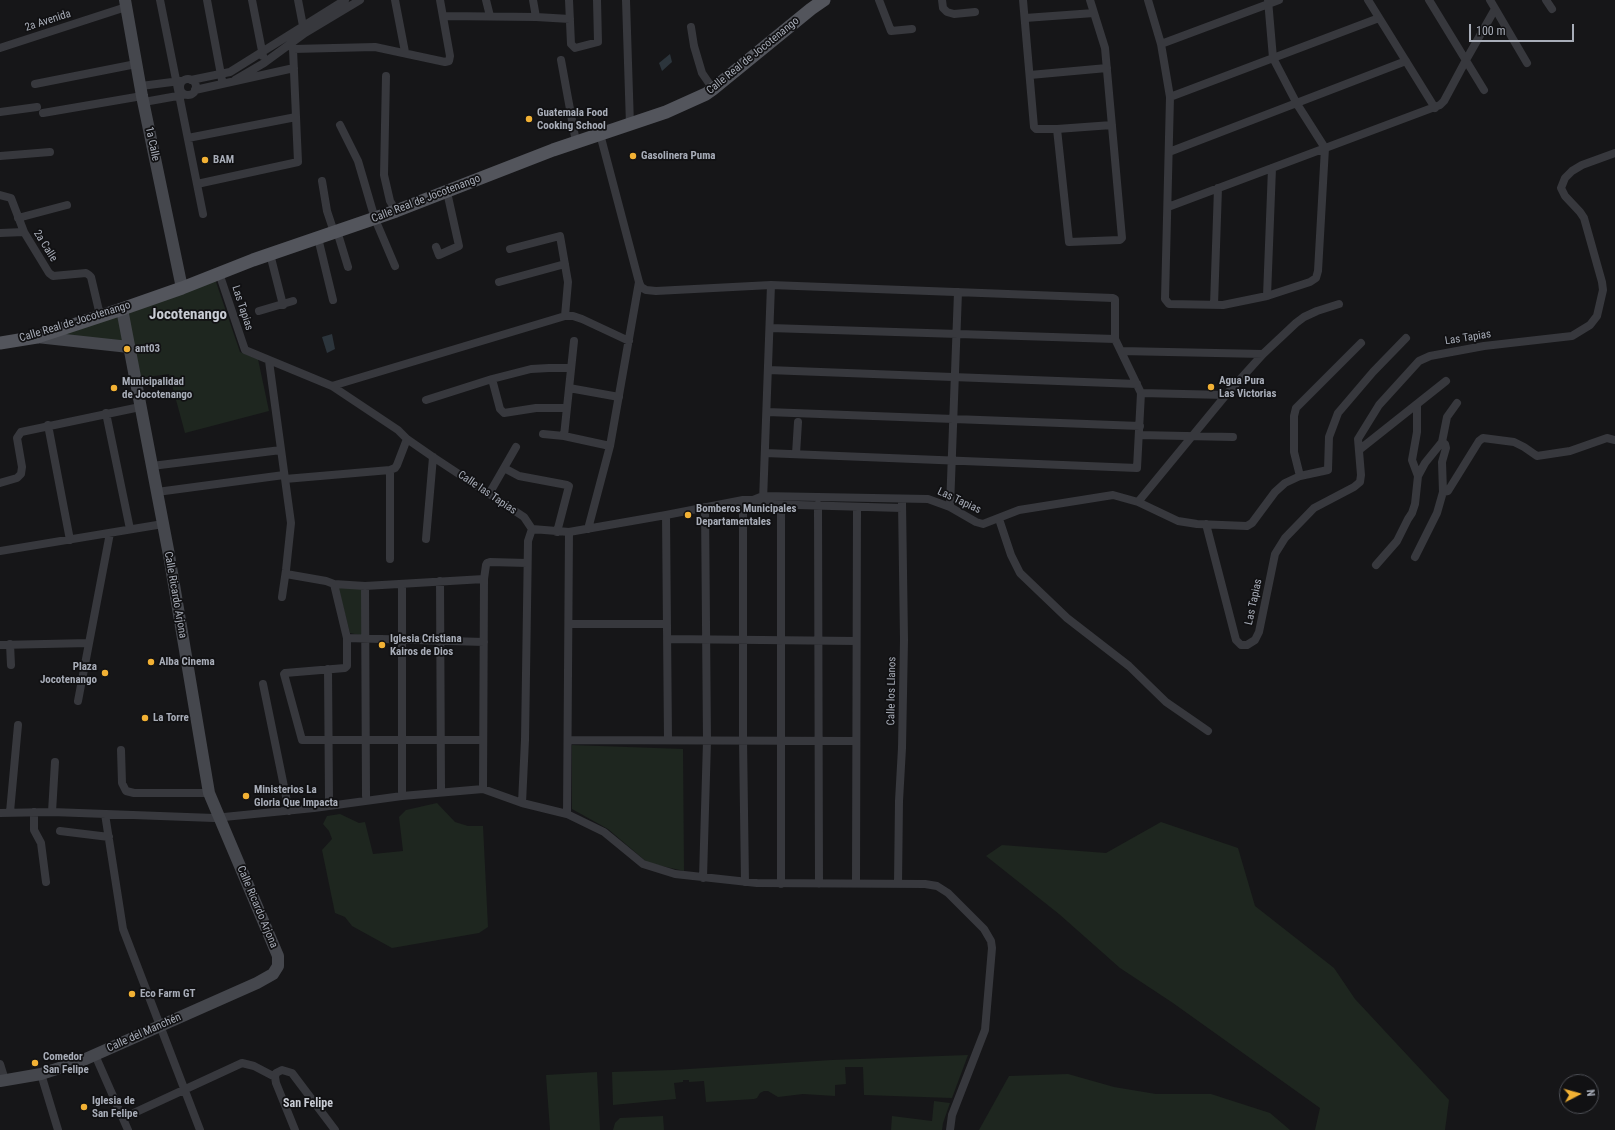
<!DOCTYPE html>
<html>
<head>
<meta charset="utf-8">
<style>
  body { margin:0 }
  #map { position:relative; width:1615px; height:1130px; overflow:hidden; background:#161618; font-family:"Roboto Condensed",sans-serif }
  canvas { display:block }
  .north { position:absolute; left:1559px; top:1074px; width:40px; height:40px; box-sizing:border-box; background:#111113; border:1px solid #4d4f55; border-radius:50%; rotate:84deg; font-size:11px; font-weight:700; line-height:16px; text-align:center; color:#a8adb8 }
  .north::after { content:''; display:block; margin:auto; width:14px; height:18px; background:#f2b134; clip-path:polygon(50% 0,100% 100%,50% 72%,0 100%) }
  .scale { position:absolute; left:1469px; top:24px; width:105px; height:18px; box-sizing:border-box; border:2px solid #a8adb8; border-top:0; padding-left:5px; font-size:12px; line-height:14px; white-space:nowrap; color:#a8adb8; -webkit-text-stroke:3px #111113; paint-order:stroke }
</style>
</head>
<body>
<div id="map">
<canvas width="1615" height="1130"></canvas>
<div class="north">N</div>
<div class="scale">100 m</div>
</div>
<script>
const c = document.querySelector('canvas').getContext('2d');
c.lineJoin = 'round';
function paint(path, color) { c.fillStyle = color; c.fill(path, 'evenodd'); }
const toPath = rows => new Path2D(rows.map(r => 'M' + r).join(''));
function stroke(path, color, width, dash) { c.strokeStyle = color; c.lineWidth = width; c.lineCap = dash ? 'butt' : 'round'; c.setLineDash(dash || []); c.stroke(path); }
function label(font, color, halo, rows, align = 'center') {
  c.font = font + ' "Roboto Condensed",sans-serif'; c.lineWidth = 3.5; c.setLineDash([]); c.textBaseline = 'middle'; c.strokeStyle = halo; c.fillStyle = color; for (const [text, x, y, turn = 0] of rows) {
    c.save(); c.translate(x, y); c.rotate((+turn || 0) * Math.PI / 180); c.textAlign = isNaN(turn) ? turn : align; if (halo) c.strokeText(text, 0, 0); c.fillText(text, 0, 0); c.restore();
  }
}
paint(toPath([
  [215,279,240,352,258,359,269,411,185,433,169,374,139,378,126,312],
  [119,313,125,344,46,336],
  [338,587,362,589,364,636,350,633],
  [572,745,683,749,684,871,648,863,608,829,572,809],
  [437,803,455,822,468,826,483,826,488,927,479,933,392,948,352,926,345,917,335,913,322,850,332,839,329,831,323,824,327,816,340,814,359,823,365,822,373,854,403,851,399,817,406,810],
  [1161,822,1238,848,1255,906,1334,968,1355,999,1449,1100,1445,1130,1315,1130,1320,1108,1173,1003,1120,968,1059,914,986,856,1002,845,1106,853],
  [968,1055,952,1098,864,1095,863,1067,845,1067,846,1084,835,1085,835,1096,803,1094,778,1097,768,1091,764,1091,760,1093,757,1098,754,1099,706,1102,704,1081,689,1082,689,1080,683,1080,683,1082,674,1083,676,1099,613,1105,612,1072,673,1070,832,1060],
  [597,1072,600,1130,550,1130,546,1075],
  [1068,1074,1114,1087,1156,1094,1211,1094,1270,1113,1290,1130,979,1130,1009,1076],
  [934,1101,950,1103,943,1123,942,1130,891,1130,892,1116,932,1121],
  [663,1116,664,1130,613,1130,615,1123,620,1118]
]), '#1e261f');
paint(toPath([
  [670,54,672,62,662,71,659,63],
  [332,334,335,349,327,353,322,337]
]), '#2c353c');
stroke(toPath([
  [160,0,203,214],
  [207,0,222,80],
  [252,0,263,56],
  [298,0,304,31],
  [395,0,405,52],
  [486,0,490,16],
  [533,0,536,17],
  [569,0,571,44,575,48,598,42,597,0],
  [626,0,630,125],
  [879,0,891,31,912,29],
  [942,0,943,8,947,12,954,14,975,12],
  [1023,0,1034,127,1036,129,1057,129,1112,125],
  [1148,0,1161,44,1170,97,1165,299,1169,304,1223,305,1267,296,1310,282,1316,278,1318,271,1325,148,1297,104,1273,58,1268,0],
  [1368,0,1435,108],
  [1429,0,1484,90],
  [1490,0,1527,63],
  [1546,0,1552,9],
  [444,16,536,17,570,19],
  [1025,18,1094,13],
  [691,27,694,46,702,73,713,89],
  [1161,44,1279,0],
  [0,48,126,7],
  [293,49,375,47,445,62,449,61,450,56,440,0],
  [561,60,576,142],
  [1030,75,1107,68],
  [386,76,384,175,390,201,396,211],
  '180 87a8 8 0 1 1 16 0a8 8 0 1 1-16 0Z',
  [191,80,230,72,345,0],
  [235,80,264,63,305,33,360,0],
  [35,84,136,64],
  [141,86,180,81],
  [195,90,294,68],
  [1170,97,1379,18],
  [144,102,183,95],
  [0,112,37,107],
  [43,113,142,96],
  [340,125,358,161,375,219,395,266],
  [1057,129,1069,242,1120,240,1122,238,1105,48,1090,0],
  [600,134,639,282,641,287,646,290,656,291,771,285,1113,298,1115,299,1115,339,1141,393,1137,468,765,453],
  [188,138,296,117],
  [1169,152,1406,61],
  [0,156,50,152],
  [322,181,327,211,334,232],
  [197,184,298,162,293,49,290,45],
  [0,195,11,198,24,232,49,273,53,276,86,273,89,275,91,277,100,315],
  [1168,207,1440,105,1444,101,1466,60,1495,9],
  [18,218,67,205],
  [337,231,348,267],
  [0,233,24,232],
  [318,238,333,300],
  [436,247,439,255,459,246,447,192],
  [510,249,560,236,568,282,565,316],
  [270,254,283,305],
  [219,273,245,350,332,386,398,430,407,439,433,457,524,517,532,529,569,532,666,515,743,500,753,500,763,504,902,508],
  [499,282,565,264],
  [1267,296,1272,168],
  [1214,305,1218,188],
  [259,311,293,301],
  [770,328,1115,339],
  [1121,351,1263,354],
  [269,361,291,523,286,570,282,597],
  [768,370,1137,384],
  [492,379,500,409,504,413,536,408,567,408],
  [332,386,565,316,573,316,582,319,629,341],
  [569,388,619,397],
  [1141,393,1226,395],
  [426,400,492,379,531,369,549,368,571,368],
  [1417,405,1417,432,1412,460,1418,476],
  [767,412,1140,426],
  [106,413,130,529],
  [48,425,70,540],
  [543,434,564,436,610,446],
  [1139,435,1233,437],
  [564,436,574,341],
  [1359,450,1446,381],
  [796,454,798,422],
  [152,466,281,450],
  [504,468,519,476,567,485,569,486,557,532],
  [390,470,390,559],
  [1300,476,1294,452,1294,416,1296,408,1361,343],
  [285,479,390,470,395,468,397,465,407,439],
  [0,483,17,478,21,474,22,467,17,438,21,432,140,407],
  [157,492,284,475],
  [1443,492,1448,491,1479,441,1483,438,1514,442,1524,447,1537,456,1570,451,1607,438,1615,440],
  [489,494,516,447],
  [743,500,743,740,745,882],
  [753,500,763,496,928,499,950,507,976,522,983,524,1019,510,1113,495,1138,502,1178,521,1197,524,1247,526,1252,523,1275,492,1285,483,1300,476,1328,470,1329,437,1338,413,1373,372,1406,338],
  [763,501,771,285],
  [1138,502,1226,395,1263,354,1296,323,1304,317,1317,311,1339,304],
  [818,505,819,884],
  [950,507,958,292],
  [666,515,668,740],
  [999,519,1011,555,1020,573,1067,618,1129,666,1166,702,1208,731],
  [1206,524,1236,640,1241,645,1247,645,1255,640,1259,632,1275,554,1285,538,1314,508,1354,487,1360,482,1361,475,1358,439,1379,405,1419,361,1430,356,1484,346,1572,336,1590,325,1597,316,1603,290,1602,282,1584,218,1580,212,1565,196,1561,188,1565,178,1572,171,1582,165,1615,153],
  [588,529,610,446,639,282],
  [426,539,433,457],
  [0,551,163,524],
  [1415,557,1437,513,1443,492,1442,462,1446,448,1445,444,1442,442],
  [1376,565,1397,541,1408,519,1412,513,1415,504,1418,476,1425,463,1442,442,1447,417,1457,403],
  [286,574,326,581,334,584,365,586,484,579],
  [440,581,441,789],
  [334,584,347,638,347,666,345,668,285,673,284,674,302,740,483,740],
  [402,584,402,792],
  [365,586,366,796],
  [569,624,667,624],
  [347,638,484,642],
  [667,639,856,641],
  [10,644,11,665],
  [0,645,89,643],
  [328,669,329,800],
  [263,684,289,811],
  [78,701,110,533],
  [568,740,856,741],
  [121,750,122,783,126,791,134,793,209,793],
  [483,789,484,579,486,565,487,563,490,562,527,563],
  [522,803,525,740,528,541,532,529],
  [10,812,18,725],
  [34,812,34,830,41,843,46,882],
  [52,812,55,762],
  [0,813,52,812,214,818,314,808,402,796,483,789,522,803,567,814,604,832,643,864,675,874,757,883,925,884,937,886,948,893,984,929,991,941,992,948,985,1030,952,1115,950,1130],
  [105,814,123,929,200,1130],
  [567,814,569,532],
  [60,831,109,837],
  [703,878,707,741,705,507],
  [856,883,857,507],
  [781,884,781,504],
  [898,884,899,801,902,748,904,640,902,502],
  [95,1055,128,1130],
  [0,1064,5,1080],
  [41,1074,58,1130],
  [123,1118,242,1063,254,1066,275,1077],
  [295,1130,276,1083,275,1077,276,1073,282,1070,292,1073,335,1130]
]), '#37383d', 8);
stroke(toPath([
  [125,0,142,96,182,288],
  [37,337,129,347],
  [0,1081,41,1074,81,1061,257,983,273,974,278,966,278,956,209,793,169,555,122,309]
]), '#45474d', 12);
stroke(toPath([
  [0,343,37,337,122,309,182,288,253,260,396,211,553,150,666,112,706,94,713,89,811,9,824,0]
]), '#53555c', 13);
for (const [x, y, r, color] of [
  [529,119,4,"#f2b134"],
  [633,156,4,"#f2b134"],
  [205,160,4,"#f2b134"],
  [127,349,4,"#f2b134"],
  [1211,387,4,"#f2b134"],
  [114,388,4,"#f2b134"],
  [688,515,4,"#f2b134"],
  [382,645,4,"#f2b134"],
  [151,662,4,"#f2b134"],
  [105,673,4,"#f2b134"],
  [145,718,4,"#f2b134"],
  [246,796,4,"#f2b134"],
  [132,994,4,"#f2b134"],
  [35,1063,4,"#f2b134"],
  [84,1107,4,"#f2b134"]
]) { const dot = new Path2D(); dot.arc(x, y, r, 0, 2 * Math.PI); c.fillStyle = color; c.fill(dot); stroke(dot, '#111113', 1.5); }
label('11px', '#a8adb8', '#111113', [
  ["2a Avenida",48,21,-18],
  ["Calle Real de Jocotenango",753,56,-39],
  ["1a Calle",152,144,78],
  ["Calle Real de Jocotenango",426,199,-21],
  ["2a Calle",45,246,58],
  ["Las Tapias",242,308,72],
  ["Calle Real de Jocotenango",75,322,-17],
  ["Las Tapias",1468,338,-9],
  ["Calle las Tapias",487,493,34],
  ["Las Tapias",959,501,25],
  ["Calle Ricardo Arjona",175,595,80],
  ["Las Tapias",1254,602,-78],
  ["Calle los Llanos",892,691,-89],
  ["Calle Ricardo Arjona",257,907,67],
  ["Calle del Manchén",144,1033,-24]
]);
label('bold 11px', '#a8adb8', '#111113', [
  ["Guatemala Food",537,113],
  ["Cooking School",537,126],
  ["Gasolinera Puma",641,156],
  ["BAM",213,160],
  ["ant03",135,349],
  ["Agua Pura",1219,381],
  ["Las Victorias",1219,394],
  ["Municipalidad",122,382],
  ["de Jocotenango",122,395],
  ["Bomberos Municipales",696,509],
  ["Departamentales",696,522],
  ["Iglesia Cristiana",390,639],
  ["Kairos de Dios",390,652],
  ["Alba Cinema",159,662],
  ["Plaza",97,667,"right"],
  ["Jocotenango",97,680,"right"],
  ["La Torre",153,718],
  ["Ministerios La",254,790],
  ["Gloria Que Impacta",254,803],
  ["Eco Farm GT",140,994],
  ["Comedor",43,1057],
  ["San Felipe",43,1070],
  ["Iglesia de",92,1101],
  ["San Felipe",92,1114]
], 'left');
label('bold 12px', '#c9ccd4', '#111113', [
  ["San Felipe",308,1104]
]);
label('bold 15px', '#c9ccd4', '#111113', [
  ["Jocotenango",188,315]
]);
</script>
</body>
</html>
